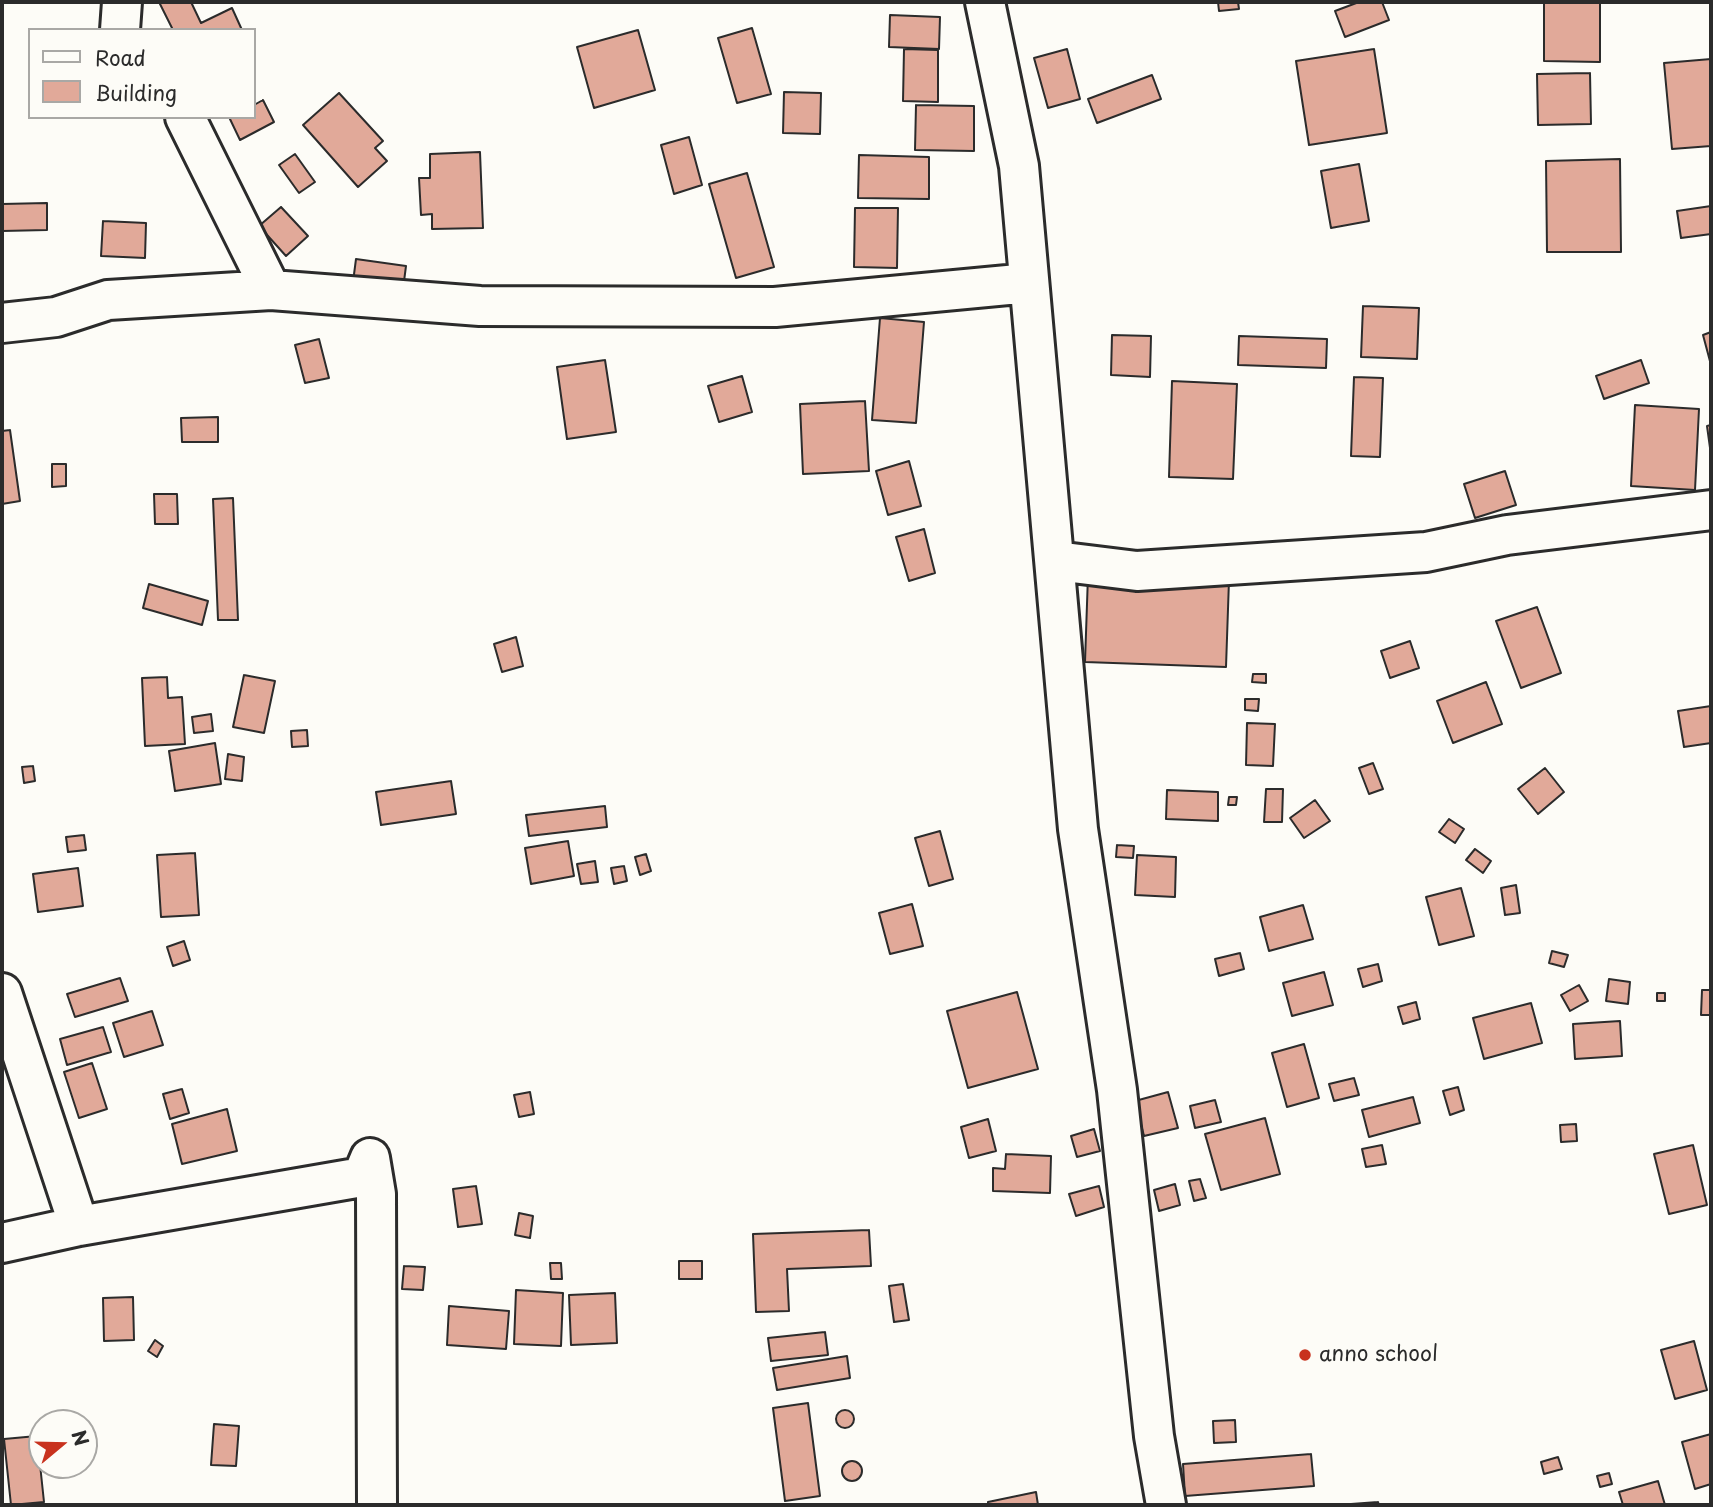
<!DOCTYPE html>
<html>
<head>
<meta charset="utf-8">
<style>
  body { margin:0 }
  #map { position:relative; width:1713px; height:1507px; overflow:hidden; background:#fdfcf7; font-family:"Playpen Sans",sans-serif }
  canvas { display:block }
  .frame { position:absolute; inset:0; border:4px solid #2b2b2b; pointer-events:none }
  .legend { position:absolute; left:28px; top:28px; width:228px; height:91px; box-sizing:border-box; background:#fdfcf7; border:2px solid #a9a8a5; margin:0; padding:9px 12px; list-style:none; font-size:21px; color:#2b2b2b }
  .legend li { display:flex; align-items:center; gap:14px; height:35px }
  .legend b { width:35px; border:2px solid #a9a8a5 }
  .north { position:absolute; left:28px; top:1409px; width:70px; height:70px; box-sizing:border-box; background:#fdfcf7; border:2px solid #a9a8a5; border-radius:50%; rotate:71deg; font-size:19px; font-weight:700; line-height:28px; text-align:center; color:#2b2b2b }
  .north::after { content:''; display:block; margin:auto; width:24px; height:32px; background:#c8321e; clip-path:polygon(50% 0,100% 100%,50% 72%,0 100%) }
</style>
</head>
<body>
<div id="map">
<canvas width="1713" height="1507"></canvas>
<div class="frame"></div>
<ul class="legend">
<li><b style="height:9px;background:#fdfcf7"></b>Road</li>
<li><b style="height:19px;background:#e1a999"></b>Building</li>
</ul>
<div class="north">N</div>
</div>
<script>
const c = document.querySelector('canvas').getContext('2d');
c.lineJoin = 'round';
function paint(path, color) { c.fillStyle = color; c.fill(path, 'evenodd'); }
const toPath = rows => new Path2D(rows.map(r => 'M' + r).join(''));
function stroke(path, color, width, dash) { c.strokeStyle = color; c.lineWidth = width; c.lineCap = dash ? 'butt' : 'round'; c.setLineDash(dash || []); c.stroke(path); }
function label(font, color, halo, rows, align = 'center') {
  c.font = font + ' "Playpen Sans",sans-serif'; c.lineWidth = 7; c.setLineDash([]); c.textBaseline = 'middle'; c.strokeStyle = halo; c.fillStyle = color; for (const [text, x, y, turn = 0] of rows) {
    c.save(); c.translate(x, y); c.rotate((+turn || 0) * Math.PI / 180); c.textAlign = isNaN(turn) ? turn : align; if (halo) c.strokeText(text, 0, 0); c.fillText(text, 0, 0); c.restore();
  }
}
const building = toPath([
  [159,2,191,2,201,23,232,8,242,30,173,30,159,2],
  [1218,2,1238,2,1239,9,1219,11,1218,2],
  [1359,2,1382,2,1389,20,1345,37,1335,11,1359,2],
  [1544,2,1600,2,1600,62,1544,61,1544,2],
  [890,15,940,17,939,49,889,47,890,15],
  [752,28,771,94,737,103,718,38,752,28],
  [638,30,655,90,594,108,577,47,638,30],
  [904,49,938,50,938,102,903,101,904,49],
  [1067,49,1080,99,1048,108,1034,58,1067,49],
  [1374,49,1387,133,1309,145,1296,61,1374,49],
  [1711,59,1711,146,1672,149,1664,63,1711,59],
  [1590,73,1591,124,1538,125,1537,74,1590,73],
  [1152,75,1161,99,1097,123,1088,99,1152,75],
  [784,92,821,93,820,134,783,133,784,92],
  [339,93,383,141,375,148,387,161,358,187,303,125,339,93],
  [263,100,274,122,240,140,229,117,254,117,254,105,263,100],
  [916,105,974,106,974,151,915,150,916,105],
  [689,137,702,185,674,194,661,145,689,137],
  [480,152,483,228,432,229,432,214,421,215,419,178,430,178,430,154,480,152],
  [295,154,315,182,299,193,279,165,295,154],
  [859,155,929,157,929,199,858,198,859,155],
  [1620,159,1621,252,1547,252,1546,161,1620,159],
  [1359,164,1369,221,1331,228,1321,171,1359,164],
  [747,173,774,267,736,278,709,184,747,173],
  [47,203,47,230,2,231,2,204,47,203],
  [1711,206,1711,234,1681,238,1677,211,1711,206],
  [281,207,308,236,286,256,259,226,281,207],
  [855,208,898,208,897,268,854,267,855,208],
  [103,221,146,223,145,258,101,256,103,221],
  [356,259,406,266,403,289,353,282,356,259],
  [1363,306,1419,308,1417,359,1361,357,1363,306],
  [880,318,924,322,916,423,872,420,880,318],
  [1711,332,1711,365,1703,335,1711,332],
  [1112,335,1151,336,1150,377,1111,375,1112,335],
  [1239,336,1327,339,1326,368,1238,365,1239,336],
  [319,339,329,378,305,383,295,345,319,339],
  [605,360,616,432,567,439,557,367,605,360],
  [1641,360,1649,383,1604,399,1596,376,1641,360],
  [742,376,752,412,719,422,708,386,742,376],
  [1354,377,1383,378,1380,457,1351,456,1354,377],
  [1172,381,1237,384,1233,479,1169,477,1172,381],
  [865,401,869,471,803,474,800,404,865,401],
  [1635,405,1699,409,1695,490,1631,486,1635,405],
  [218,417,218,442,182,442,181,418,218,417],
  [1711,425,1711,455,1707,426,1711,425],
  [10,430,20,501,2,504,2,431,10,430],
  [909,461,921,506,888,515,876,471,909,461],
  [52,464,66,464,66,486,52,487,52,464],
  [1505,471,1516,505,1475,518,1464,484,1505,471],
  [154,494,177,494,178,524,155,524,154,494],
  [233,498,238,620,218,620,213,499,233,498],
  [924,529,935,573,909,581,896,537,924,529],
  [1088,575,1229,580,1226,667,1085,662,1088,575],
  [149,584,208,601,202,625,143,608,149,584],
  [1537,607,1561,673,1521,688,1496,621,1537,607],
  [516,637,523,666,502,672,494,644,516,637],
  [1410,641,1419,668,1390,678,1381,651,1410,641],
  [1253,674,1266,674,1266,683,1252,682,1253,674],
  [244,675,275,681,264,733,233,727,244,675],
  [167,677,168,698,182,697,185,744,145,746,142,678,167,677],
  [1486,682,1502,724,1453,743,1437,701,1486,682],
  [1245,699,1259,699,1258,711,1245,710,1245,699],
  [1711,706,1711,743,1684,747,1678,711,1711,706],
  [211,714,213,731,194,733,192,717,211,714],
  [1247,723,1275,724,1273,766,1246,765,1247,723],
  [307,730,308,746,292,747,291,731,307,730],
  [215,743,221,784,175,791,169,751,215,743],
  [228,754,244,757,242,781,225,779,228,754],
  [1373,763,1383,789,1369,794,1359,768,1373,763],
  [33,766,35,781,24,783,22,767,33,766],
  [1545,768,1564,792,1538,814,1518,789,1545,768],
  [451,781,456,814,381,825,376,792,451,781],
  [1266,789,1283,789,1282,822,1264,822,1266,789],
  [1167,790,1218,792,1218,821,1166,819,1167,790],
  [1229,797,1237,797,1236,805,1228,805,1229,797],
  [1315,800,1330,821,1304,838,1290,818,1315,800],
  [605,806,607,827,529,836,526,815,605,806],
  [1449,819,1464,829,1455,843,1439,832,1449,819],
  [940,831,953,879,929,886,915,838,940,831],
  [84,835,86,850,68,852,66,837,84,835],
  [568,841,574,876,531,884,525,848,568,841],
  [1117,845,1134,846,1133,858,1116,857,1117,845],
  [1475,849,1491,861,1483,873,1466,860,1475,849],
  [195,853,199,915,161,917,157,855,195,853],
  [646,854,651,871,640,875,635,857,646,854],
  [1137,855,1176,857,1175,897,1135,895,1137,855],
  [595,861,598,882,581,884,577,864,595,861],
  [624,866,627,881,614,884,611,868,624,866],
  [78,868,83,906,38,912,33,874,78,868],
  [1516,885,1520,913,1505,915,1501,888,1516,885],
  [1461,888,1474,936,1439,945,1426,897,1461,888],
  [912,904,923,946,890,954,879,913,912,904],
  [1303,905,1313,939,1269,951,1260,917,1303,905],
  [184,941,190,960,173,966,167,947,184,941],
  [1552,951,1568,955,1564,967,1549,963,1552,951],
  [1240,953,1244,969,1219,976,1215,959,1240,953],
  [1378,964,1382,981,1363,987,1358,969,1378,964],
  [1324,972,1333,1005,1292,1016,1283,983,1324,972],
  [120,978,128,1001,75,1017,67,994,120,978],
  [1609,979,1630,982,1628,1004,1606,1001,1609,979],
  [1579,985,1588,1001,1570,1011,1561,995,1579,985],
  [1702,990,1711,990,1711,1015,1701,1015,1702,990],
  [1017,992,1038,1069,968,1088,947,1011,1017,992],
  [1657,993,1665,993,1665,1001,1657,1001,1657,993],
  [1416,1002,1420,1019,1403,1024,1398,1007,1416,1002],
  [1531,1003,1542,1043,1484,1059,1473,1018,1531,1003],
  [152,1011,163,1045,124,1057,113,1023,152,1011],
  [1620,1021,1622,1056,1575,1059,1573,1024,1620,1021],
  [103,1027,111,1052,67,1065,60,1039,103,1027],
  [1304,1044,1319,1098,1287,1107,1272,1053,1304,1044],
  [92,1063,107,1109,79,1118,64,1072,92,1063],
  [1354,1078,1359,1095,1334,1101,1329,1084,1354,1078],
  [1458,1087,1464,1110,1450,1115,1443,1091,1458,1087],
  [182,1089,189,1113,170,1119,163,1094,182,1089],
  [530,1092,534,1114,519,1117,514,1095,530,1092],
  [1168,1092,1178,1128,1144,1136,1135,1101,1168,1092],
  [1413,1097,1420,1123,1369,1137,1362,1110,1413,1097],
  [1215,1100,1221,1122,1195,1128,1190,1106,1215,1100],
  [227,1109,237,1151,182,1164,172,1124,227,1109],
  [1265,1118,1280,1174,1221,1190,1205,1134,1265,1118],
  [988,1119,996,1151,969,1158,961,1127,988,1119],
  [1576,1124,1577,1141,1561,1142,1560,1125,1576,1124],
  [1094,1129,1100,1151,1077,1157,1071,1136,1094,1129],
  [1382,1145,1386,1164,1366,1167,1362,1149,1382,1145],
  [1693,1145,1707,1205,1669,1214,1654,1154,1693,1145],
  [1006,1154,1051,1156,1050,1193,993,1191,993,1168,1005,1169,1006,1154],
  [1200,1179,1206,1198,1194,1201,1189,1181,1200,1179],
  [1175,1184,1180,1205,1159,1211,1154,1190,1175,1184],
  [476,1186,482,1224,458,1227,453,1189,476,1186],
  [1099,1186,1104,1207,1076,1216,1069,1194,1099,1186],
  [519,1213,533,1216,530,1238,515,1235,519,1213],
  [869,1230,871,1266,787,1269,789,1311,756,1312,753,1234,869,1230],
  [679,1261,702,1261,702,1279,679,1279,679,1261],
  [550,1263,561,1263,562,1279,551,1279,550,1263],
  [404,1266,425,1267,423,1290,402,1289,404,1266],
  [903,1284,909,1320,894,1322,889,1286,903,1284],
  [516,1290,563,1293,561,1346,514,1344,516,1290],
  [615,1293,617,1343,571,1345,569,1295,615,1293],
  [133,1297,134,1340,104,1341,103,1298,133,1297],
  [449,1306,509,1311,506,1349,447,1345,449,1306],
  [825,1332,828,1355,771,1361,768,1338,825,1332],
  [155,1340,163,1346,157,1357,148,1351,155,1340],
  [1694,1341,1707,1390,1675,1399,1661,1350,1694,1341],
  [847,1356,850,1378,777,1390,773,1368,847,1356],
  [808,1403,820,1496,785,1501,773,1408,808,1403],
  '836 1419a9 9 0 1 1 18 0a9 9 0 1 1-18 0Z',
  [1235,1420,1236,1442,1214,1443,1213,1421,1235,1420],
  [214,1424,239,1426,236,1466,211,1465,214,1424],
  [1711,1434,1711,1484,1695,1489,1682,1442,1711,1434],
  [37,1436,44,1502,11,1505,4,1439,37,1436],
  [1311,1454,1314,1486,1185,1496,1183,1464,1311,1454],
  [1558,1457,1562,1469,1544,1474,1541,1462,1558,1457],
  '842 1471a10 10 0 1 1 20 0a10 10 0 1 1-20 0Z',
  [1609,1473,1612,1484,1600,1487,1597,1476,1609,1473],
  [1658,1481,1665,1505,1623,1505,1619,1492,1658,1481],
  [1036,1492,1038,1505,988,1505,988,1502,1036,1492],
  [1378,1502,1379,1505,1351,1505,1351,1504,1378,1502]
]);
paint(building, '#e1a999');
stroke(building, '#2b2b2b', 2);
const minor = toPath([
  [985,2,1019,166,1078,829,1117,1090,1154,1436,1166,1505],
  [120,30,122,2],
  [271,290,480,306,775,307,1029,283],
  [2,323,56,317,108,300,271,290,185,117],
  [1056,561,1137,571,1426,552,1507,535,1711,510],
  [2,993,79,1226],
  [2,1243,79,1226,362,1177,370,1158,376,1194,377,1505]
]);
stroke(minor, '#2b2b2b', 44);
stroke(minor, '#fdfcf7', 38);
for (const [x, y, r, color] of [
  [1305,1355,7,"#c8321e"]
]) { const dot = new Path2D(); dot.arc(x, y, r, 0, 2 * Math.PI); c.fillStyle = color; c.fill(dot); stroke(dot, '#fdfcf7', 2.5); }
label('21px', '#2b2b2b', '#fdfcf7', [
  ["anno school",1319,1355]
], 'left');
</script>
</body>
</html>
